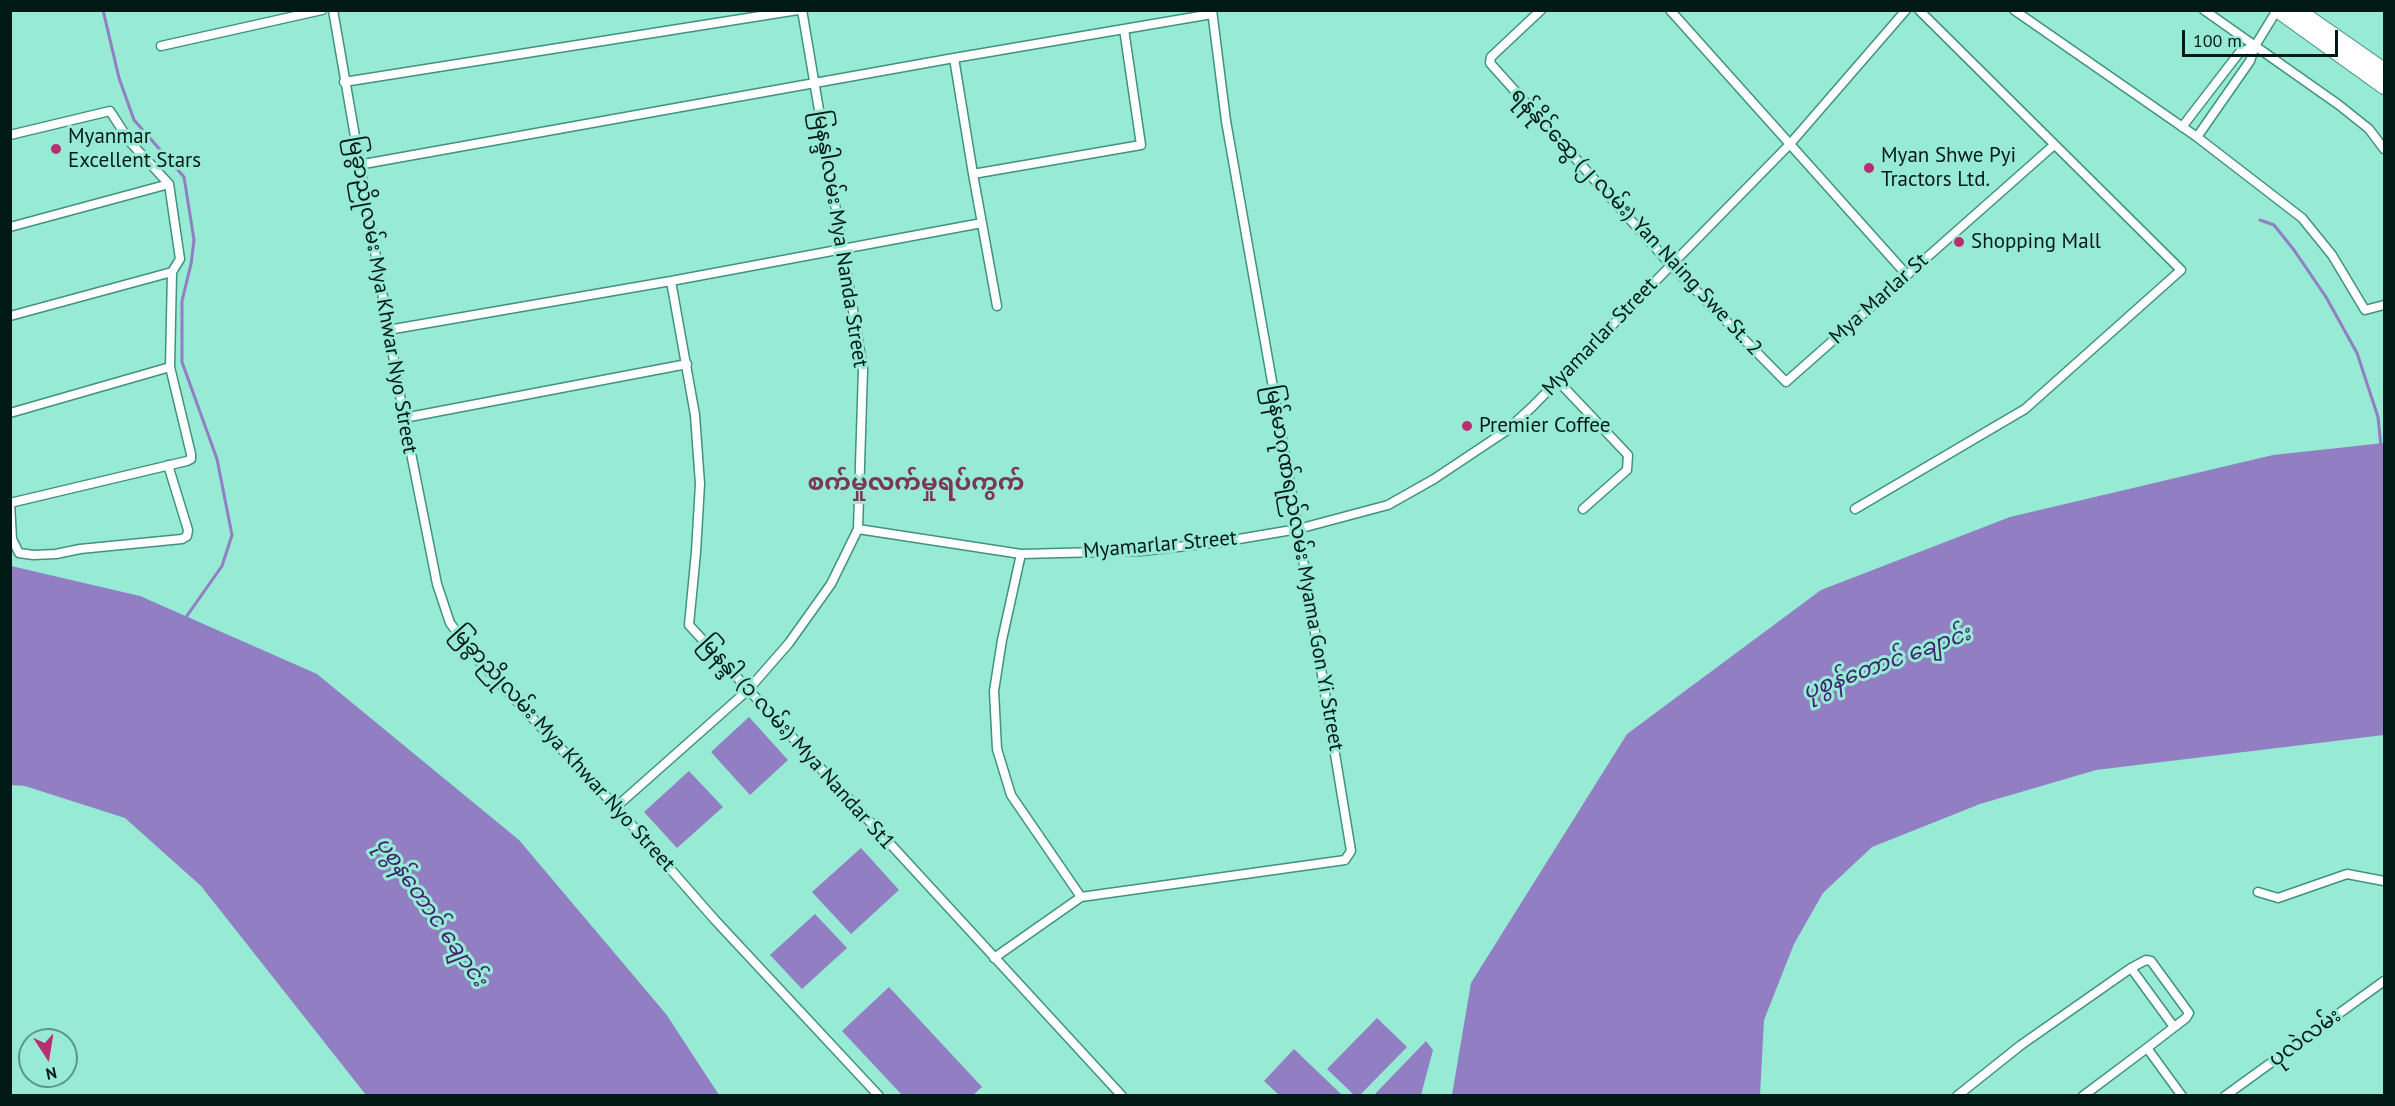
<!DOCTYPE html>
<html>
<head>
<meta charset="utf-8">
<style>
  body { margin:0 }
  #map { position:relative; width:2395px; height:1106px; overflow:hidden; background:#97ead4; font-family:"PT Sans",sans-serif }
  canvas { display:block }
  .frame { position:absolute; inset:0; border:12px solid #021a15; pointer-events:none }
  .north { position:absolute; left:18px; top:1028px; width:60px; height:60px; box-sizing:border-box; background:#97ead4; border:2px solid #5b9788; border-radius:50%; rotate:168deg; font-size:16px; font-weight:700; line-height:24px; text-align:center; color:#021a15 }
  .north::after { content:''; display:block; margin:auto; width:21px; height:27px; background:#b72f70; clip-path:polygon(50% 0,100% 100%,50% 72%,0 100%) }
  .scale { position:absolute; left:2182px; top:30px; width:156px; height:27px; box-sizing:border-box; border:3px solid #021a15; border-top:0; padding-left:8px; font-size:18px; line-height:21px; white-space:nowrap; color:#021a15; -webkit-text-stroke:4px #97ead4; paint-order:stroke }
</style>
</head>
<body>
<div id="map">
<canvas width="2395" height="1106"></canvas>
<div class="frame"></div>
<div class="north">N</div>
<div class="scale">100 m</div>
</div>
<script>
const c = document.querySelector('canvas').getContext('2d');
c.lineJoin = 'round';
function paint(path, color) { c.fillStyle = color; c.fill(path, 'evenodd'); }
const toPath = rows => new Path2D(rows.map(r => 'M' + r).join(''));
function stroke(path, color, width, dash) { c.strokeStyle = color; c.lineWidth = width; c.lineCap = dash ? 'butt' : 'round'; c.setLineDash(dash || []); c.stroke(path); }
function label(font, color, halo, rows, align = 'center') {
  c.font = font + ' "PT Sans","Noto Sans Myanmar",sans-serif'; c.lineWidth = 6; c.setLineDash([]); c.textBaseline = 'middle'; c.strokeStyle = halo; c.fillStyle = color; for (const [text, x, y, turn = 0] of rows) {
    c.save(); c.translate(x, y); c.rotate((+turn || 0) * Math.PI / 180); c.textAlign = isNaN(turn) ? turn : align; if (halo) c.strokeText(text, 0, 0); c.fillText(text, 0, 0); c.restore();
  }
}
paint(toPath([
  [2384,443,2384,735,2096,770,1980,804,1872,847,1823,893,1794,944,1764,1020,1760,1095,1452,1095,1471,983,1627,734,1821,590,2010,517,2273,455],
  [11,566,140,596,317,674,519,840,666,1014,719,1095,366,1095,201,886,125,818,25,786,11,785],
  [749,717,788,760,750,795,711,752],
  [689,771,723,807,677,848,644,812],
  [861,848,899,890,851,934,812,892],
  [815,914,847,948,802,989,770,955],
  [889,987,982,1087,973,1095,902,1095,842,1031],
  [1377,1018,1407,1047,1360,1095,1354,1095,1327,1069],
  [1426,1041,1433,1050,1421,1095,1374,1095],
  [1294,1049,1342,1095,1279,1095,1264,1081]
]), '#917ec3');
stroke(toPath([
  [103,10,119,78,134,120,184,177,194,240,191,264,182,301,182,362,217,459,232,535,222,566,184,620],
  [2260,220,2274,225,2294,250,2326,297,2357,353,2378,417,2381,447]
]), '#917ec3', 3);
const street = toPath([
  [333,10,404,418,437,584,450,623,478,660,616,807,715,920,879,1096],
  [1541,10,1491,57,1490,63,1670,264,1786,382,2054,145],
  [1670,10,1907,275],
  [2014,10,2197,137,2302,218,2332,255,2365,310,2384,305],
  [2204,10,2339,105,2369,129,2384,149],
  [161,46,322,10],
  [954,58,973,174,1141,145,1124,29],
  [344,82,798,10],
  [2182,127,2239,53,2255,46],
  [10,135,110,111,130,142,169,184,180,259,172,272,170,367,191,454,191,459,187,461,10,503],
  [2197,137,2250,61,2255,46,2277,10],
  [358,165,954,58,1212,14],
  [973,174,997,306],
  [10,227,169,184],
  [671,281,695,415,700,484,696,552,689,625,1122,1096],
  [10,316,172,272],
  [388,330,671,281,982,223],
  [1558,381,1628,455,1627,470,1583,509],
  [10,413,170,367],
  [404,418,687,364],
  [10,503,12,539,19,553,33,555,56,554,80,549,182,539,187,536,188,530,168,465],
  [1855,509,2025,409,2181,270,1919,10],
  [858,529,1021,554,1142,551,1221,542,1298,529,1388,505,1434,479,1506,431,1532,407,1790,144,1906,10],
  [1021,554,1002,640,994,691,997,749,1011,795,1081,897],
  [616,807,748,690,789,643,831,584,858,529,863,369,802,10],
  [2258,892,2278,898,2347,874,2384,881],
  [994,958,1081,897,1345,860,1351,851,1298,529,1226,121,1212,10],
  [2131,968,2174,1027],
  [2147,1048,2182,1096],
  [1957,1096,2021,1045,2131,968,2146,960,2151,961,2189,1013,2186,1018,2147,1048,2083,1096],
  [2225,1096,2384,981]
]);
const primary = toPath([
  [2277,10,2384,87],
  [2298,10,2384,70]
]);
stroke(street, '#3f927f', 11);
stroke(primary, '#3f927f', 16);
stroke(street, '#fff', 8);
stroke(primary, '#fff', 14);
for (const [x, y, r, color] of [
  [56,149,6,"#b72f70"],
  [1869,168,6,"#b72f70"],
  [1959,242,6,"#b72f70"],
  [1467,426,6,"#b72f70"]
]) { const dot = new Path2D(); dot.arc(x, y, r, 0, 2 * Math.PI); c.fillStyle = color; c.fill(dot); stroke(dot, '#97ead4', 2); }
label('21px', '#021a15', '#97ead4', [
  ["Myanmar",68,137],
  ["Excellent Stars",68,161],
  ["Myan Shwe Pyi",1881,156],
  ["Tractors Ltd.",1881,180],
  ["Shopping Mall",1971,242],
  ["Premier Coffee",1479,426]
], 'left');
label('21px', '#021a15', '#97ead4', [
  ["ရန်နိုင်ဆွေ (၂ လမ်း) Yan Naing Swe St. 2",1636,222,47],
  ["မြနန္ဒါလမ်း Mya Nanda Street",840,239,81],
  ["မြခွာညိုလမ်း Mya Khwar Nyo Street",382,295,80],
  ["Mya Marlar St",1879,299,-42],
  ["Myamarlar Street",1600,337,-46],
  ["Myamarlar Street",1160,545,-5],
  ["မြန်မာဂုဏ်ရည်လမ်း Myama Gon Yi Street",1304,568,80],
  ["မြနန္ဒါ (၁ လမ်း) Mya Nandar St1",797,743,48],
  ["မြခွာညိုလမ်း Mya Khwar Nyo Street",563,749,48],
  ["ပုလဲလမ်း",2305,1038,-36]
]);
label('italic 22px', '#3f1f71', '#97ead4', [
  ["ပုစွန်တောင် ချောင်း",1887,663,-20],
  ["ပုစွန်တောင် ချောင်း",431,912,55]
]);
label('bold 24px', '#7b3753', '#97ead4', [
  ["စက်မှုလက်မှုရပ်ကွက်",916,483]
]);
</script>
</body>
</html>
